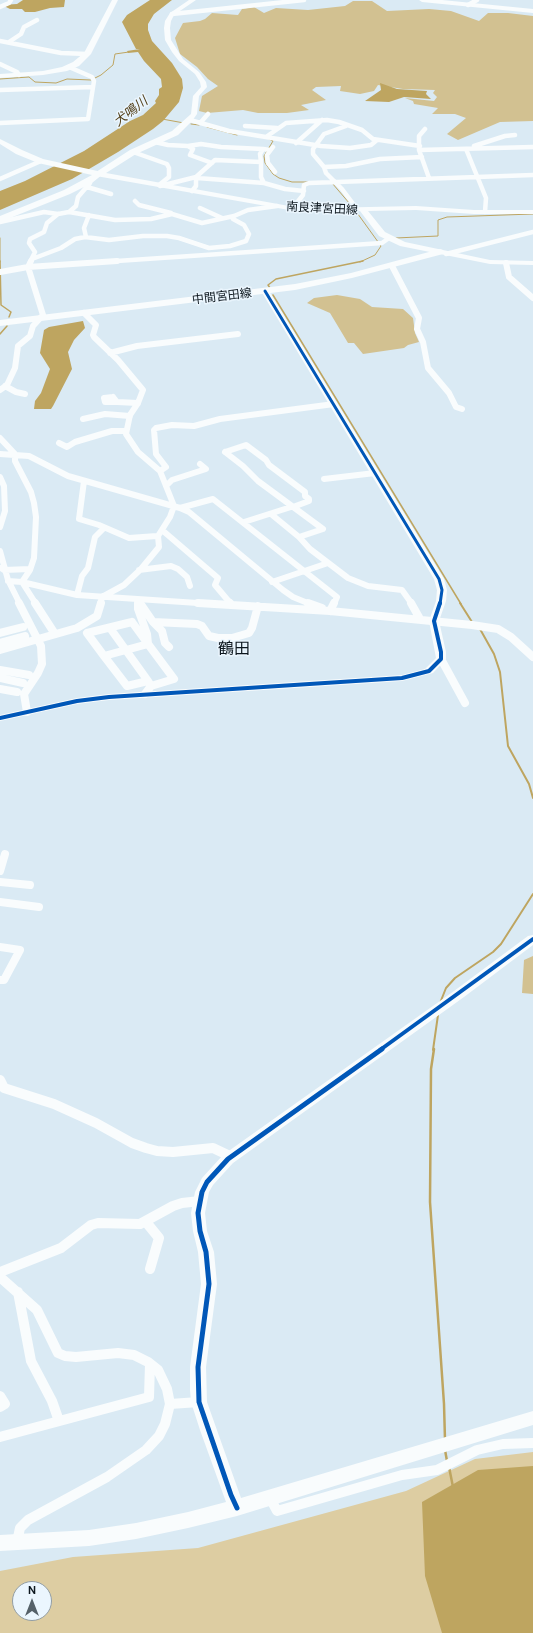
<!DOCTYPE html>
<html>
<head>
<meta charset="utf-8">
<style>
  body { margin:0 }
  #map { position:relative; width:533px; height:1633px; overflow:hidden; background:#daeaf4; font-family:"DM Sans",sans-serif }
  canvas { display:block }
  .north { position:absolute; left:12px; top:1581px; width:40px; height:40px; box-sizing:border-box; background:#ebf6fe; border:1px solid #929da4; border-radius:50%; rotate:0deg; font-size:11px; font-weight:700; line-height:16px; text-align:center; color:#0d171e }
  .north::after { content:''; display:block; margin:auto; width:14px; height:18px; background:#556169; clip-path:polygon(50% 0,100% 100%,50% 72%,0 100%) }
</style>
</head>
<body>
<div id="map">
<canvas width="533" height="1633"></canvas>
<div class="north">N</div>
</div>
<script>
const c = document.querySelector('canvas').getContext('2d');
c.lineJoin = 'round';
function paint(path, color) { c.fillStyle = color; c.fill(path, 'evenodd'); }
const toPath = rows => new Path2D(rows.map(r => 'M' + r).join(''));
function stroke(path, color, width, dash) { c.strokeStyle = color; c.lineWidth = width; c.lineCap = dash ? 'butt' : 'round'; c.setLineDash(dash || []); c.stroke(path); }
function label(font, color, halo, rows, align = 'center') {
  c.font = font + ' "DM Sans","Noto Sans JP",sans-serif'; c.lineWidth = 3; c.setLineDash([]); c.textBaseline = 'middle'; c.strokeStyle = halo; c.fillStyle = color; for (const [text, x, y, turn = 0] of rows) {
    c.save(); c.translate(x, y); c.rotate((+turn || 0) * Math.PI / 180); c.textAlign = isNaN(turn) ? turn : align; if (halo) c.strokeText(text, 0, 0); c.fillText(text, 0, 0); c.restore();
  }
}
paint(toPath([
  [533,1452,533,1633,0,1633,0,1571,73,1557,198,1548,406,1491,475,1459],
  [20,1589,44,1589,44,1613,20,1613]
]), '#ddcda2');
paint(toPath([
  [353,1,372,1,387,11,429,9,451,11,479,21,488,13,508,13,533,16,533,121,500,122,458,140,447,134,466,118,455,114,432,114,438,108,414,104,413,101,405,98,434,101,437,97,433,93,435,90,403,89,378,85,374,91,360,94,340,91,341,86,316,87,312,90,326,100,301,105,309,110,287,113,258,113,243,110,207,113,199,111,202,96,218,86,208,79,197,67,180,54,175,38,183,23,200,21,205,19,212,13,238,15,242,9,254,7,264,13,276,8,308,10,345,6],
  [337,295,360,299,372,307,403,309,413,318,415,333,419,342,408,345,404,348,363,354,354,343,348,343,330,313,307,303,314,298],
  [533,956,533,994,522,993,524,960]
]), '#d2c191');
paint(toPath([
  [23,0,65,0,64,7,50,8,35,12,25,12,22,9,10,9,2,5,17,4],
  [150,0,172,0,154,14,148,24,148,30,152,41,172,63,182,79,183,88,179,102,163,121,153,129,118,152,72,179,0,210,0,191,25,181,84,151,130,121,143,115,156,103,155,101,159,95,159,89,162,87,161,79,144,61,138,52,128,53,127,51,140,49,136,49,122,22,127,15],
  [380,83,397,89,427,91,426,94,431,99,404,97,389,102,365,101,381,90],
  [83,321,85,328,74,340,68,352,72,369,53,406,51,409,34,409,35,401,41,393,50,369,40,353,44,330,49,327],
  [533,1466,533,1633,442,1633,425,1576,422,1502,478,1470]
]), '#bea560');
stroke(toPath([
  [0,79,29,77,35,82,56,83,67,79,91,80,101,75,113,65,115,54,129,52],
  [162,119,184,123],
  [191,124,199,125],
  [207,127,237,135],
  [269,139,273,141,264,156,265,163,273,174,279,178,292,182,308,182],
  [332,183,350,204],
  [355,210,381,246,375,255,360,262],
  [0,238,0,262],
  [396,238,438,236,438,220,447,217,533,214]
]), '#bea560', 1);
stroke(toPath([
  [0,261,1,305,11,312,9,317],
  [270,288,268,285,276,279,363,261],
  [273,295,461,604],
  [0,334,7,326]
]), '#bea560', 1.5);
stroke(toPath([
  [460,603,472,622],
  [480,629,494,654,500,672,508,746,529,784,533,798],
  [440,1003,446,988,455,978,493,952,501,944,533,894],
  [433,1050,438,1015]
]), '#bea560', 2);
stroke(toPath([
  [434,1049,431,1069,430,1202,444,1404,445,1440],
  [445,1450,447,1461],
  [449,1467,453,1487]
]), '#bea560', 2.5);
stroke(toPath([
  [468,5,477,0],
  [0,7,9,3,11,0],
  [172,14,304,0],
  [0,41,61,53,87,54],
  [9,42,21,34,24,27,37,20],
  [0,64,17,72,19,75],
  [0,90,93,87],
  [190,120,229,131,321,146,350,148,371,145,377,140],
  [201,122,208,114],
  [0,123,88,119,94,81,92,77,69,67],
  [245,126,277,128],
  [346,126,324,134,313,149,313,154,324,167,326,173,342,189,357,209],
  [425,129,419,136,419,150,429,178],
  [266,137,286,123,327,120,339,122,362,130,373,139,420,146],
  [155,142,168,145,188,146,201,144,221,147,263,149],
  [296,143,322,120],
  [188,146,193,149,190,155,212,163],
  [474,146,505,136,515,135],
  [273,147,267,155,268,163,275,172],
  [466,149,486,198,485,212],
  [419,150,533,147],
  [133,152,167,164,169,168,169,177,159,185],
  [261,162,261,177,264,183],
  [324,167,346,166,380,159,422,157],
  [197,178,264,183,285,189,304,191],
  [0,179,41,161],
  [160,186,196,177,215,160,261,162,260,154,263,149,270,150],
  [87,187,111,194],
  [192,191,196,186,196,177],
  [135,201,139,205,171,213],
  [200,208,222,218],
  [292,209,303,195,304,185,309,183,533,175],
  [69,212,76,206,78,197,90,183,89,181],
  [0,222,44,212,58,214,69,212,115,220,151,219,172,214,202,223,234,216,248,210,277,206],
  [86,237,84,228,89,215],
  [446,254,533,232],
  [32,259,61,248,75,239,85,237,109,240,143,236,167,236,179,238,209,248,230,246,246,241,249,234,244,225,233,219,234,216],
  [30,262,35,252,29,243,30,239,44,232,47,223,58,214],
  [102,262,382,243,389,238]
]), '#f9fcfd', 4.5);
stroke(toPath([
  [506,263,509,277,533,298],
  [392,266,419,318,417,329,423,342,428,368,449,393,456,407,462,409],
  [0,272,28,267,117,261],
  [84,313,96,325,93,335,94,337,118,360,143,390,138,403,130,415,126,434,138,452,160,471,174,506,170,517,158,536,159,547,141,569,124,585,102,597,100,604],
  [110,353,137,346,238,334],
  [5,386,16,392,25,394],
  [0,390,7,385,15,368,18,346,30,336,33,326,43,315,28,267,31,261],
  [113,397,117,402,105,402,104,398,113,397],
  [117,402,138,403],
  [83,419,105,414,130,416],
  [0,438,15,454,15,461,31,492,34,503,36,517,34,558,30,570,22,582],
  [59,443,67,447,75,442,112,431,126,431],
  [225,452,243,466,258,481,323,529,299,537,310,549,348,578,368,586,402,590,412,604],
  [225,452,246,445,266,460,269,465,305,492,305,496,309,499,309,501,293,507],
  [0,454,29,456,68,476,180,508,189,512,283,590,293,597,310,604],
  [160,471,166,467,156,454,154,430,156,428,172,425,194,426,220,419,334,404],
  [0,477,4,486,5,511,0,527],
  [324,479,375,473],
  [84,481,79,519,99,525,129,538,157,536],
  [166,486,172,480,206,469,200,464],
  [180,508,213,499,337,597,334,604],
  [271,514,299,537],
  [244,522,291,507],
  [162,530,218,578,215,585,231,604],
  [0,551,8,580,20,604],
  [1,568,4,570,30,569],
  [139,570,171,566,178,569,187,577,190,586],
  [8,581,22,582,77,595,213,604],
  [22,582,36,604],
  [272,582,328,563],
  [77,595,82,576,88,568,95,537,104,528],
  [138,600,140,604],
  [138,600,138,604]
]), '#f9fcfd', 6);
stroke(toPath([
  [19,603,41,646,42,664,38,673,24,694,27,712],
  [35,603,55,634],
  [138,603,138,609,147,634,148,644,174,679,151,686,145,694],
  [140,603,153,622,197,624,202,626,209,636,218,638,232,638,249,633,252,628,258,606],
  [198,603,330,611,472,625,498,629,511,637,533,657],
  [230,603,231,604],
  [308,603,322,608],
  [411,603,420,619],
  [330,611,334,603],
  [132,622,148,644,104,656,87,633,132,622],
  [153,622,162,631,165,643,169,647],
  [110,628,148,681],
  [0,633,23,627],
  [0,643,25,636],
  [0,650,77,628,97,616,101,603],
  [104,656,127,686,148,681,151,686],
  [441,659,465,703],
  [0,670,29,675],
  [0,678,23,683],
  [0,689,17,692],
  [0,871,5,854],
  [0,882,30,885],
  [0,902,39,907],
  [0,947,20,950,4,980,0,980]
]), '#f9fcfd', 8);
stroke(toPath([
  [0,1080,4,1088,54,1104,96,1123,132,1143,146,1148,157,1151,173,1152,213,1148,232,1157],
  [146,1222,159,1238,150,1269],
  [0,1272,61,1248,91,1225,98,1223,140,1224,173,1206,182,1203,200,1201],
  [0,1277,37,1310,58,1353,65,1356,76,1357,118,1353,134,1355,148,1362,158,1370,167,1389,170,1404,199,1402],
  [18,1292,31,1361,52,1401,59,1421],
  [0,1396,5,1404,0,1407],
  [0,1437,149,1397,150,1364],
  [270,1498,277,1511,402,1475,437,1470,477,1450,503,1444,533,1443],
  [17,1542,20,1528,28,1520,107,1477,146,1450,159,1436,165,1424,170,1404]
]), '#f9fcfd', 10);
paint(toPath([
  [189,0,196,0,174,15,171,21,170,28,171,40,178,51,183,59,199,72,206,82,207,87,199,96,197,114,192,121,178,135,136,154,106,173,289,206,322,208,416,206,474,210,533,210,533,214,474,214,416,210,368,211,385,232,405,242,490,260,533,261,533,265,490,264,400,246,379,236,360,211,322,212,289,210,96,176,96,172,130,150,172,131,191,114,193,96,201,87,200,82,195,74,179,61,172,52,165,40,164,28,165,21,170,13,189,0],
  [262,289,265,289,269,291,444,579,447,590,446,601,439,621,446,652,446,659,433,673,402,681,109,700,77,704,0,721,0,715,77,698,109,694,402,675,425,669,436,658,429,621,436,601,437,590,434,579,261,291,262,289],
  [533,935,533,945,464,997,233,1163,213,1185,209,1192,205,1213,207,1231,214,1252,217,1284,206,1367,207,1402,241,1498,533,1411,533,1425,237,1516,188,1528,136,1539,89,1546,0,1551,0,1535,89,1530,136,1523,188,1512,226,1502,200,1430,191,1402,190,1390,190,1367,201,1284,198,1252,193,1231,191,1213,195,1192,202,1178,223,1155,454,991,528,936,533,935]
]), '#f9fcfd');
paint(toPath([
  [112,0,118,0,91,54,79,66,67,71,43,75,0,78,0,74,43,71,62,67,73,62,84,53,112,0],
  [419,0,442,0,533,9,533,13,422,2,419,0],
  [0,139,22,150,43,159,102,172,103,174,92,183,70,194,0,222,0,216,64,190,92,175,38,163,16,154,0,144,0,139],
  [440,249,443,250,444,252,443,254,352,278,295,290,0,326,0,320,295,284,351,273,440,249]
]), '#f9fcfd');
stroke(toPath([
  [265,291,439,579,442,590,440,604]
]), '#0057b8', 3);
stroke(toPath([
  [0,718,77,701,109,697,402,678,429,671,441,659,441,652,434,621,440,603],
  [380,1050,533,939]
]), '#0057b8', 4);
stroke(toPath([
  [237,1508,231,1495,199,1402,198,1367,209,1284,206,1252,200,1231,198,1213,202,1192,207,1182,228,1159,382,1049]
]), '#0057b8', 5);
label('12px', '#0d171e', '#ebf6fe', [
  ["南良津宮田線",322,209,3],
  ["中間宮田線",222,297,-7]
]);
label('italic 13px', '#513e17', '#ebf6fe', [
  ["犬鳴川",131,112,-38]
]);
label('16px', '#0d171e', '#ebf6fe', [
  ["鶴田",234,650]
]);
</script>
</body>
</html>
